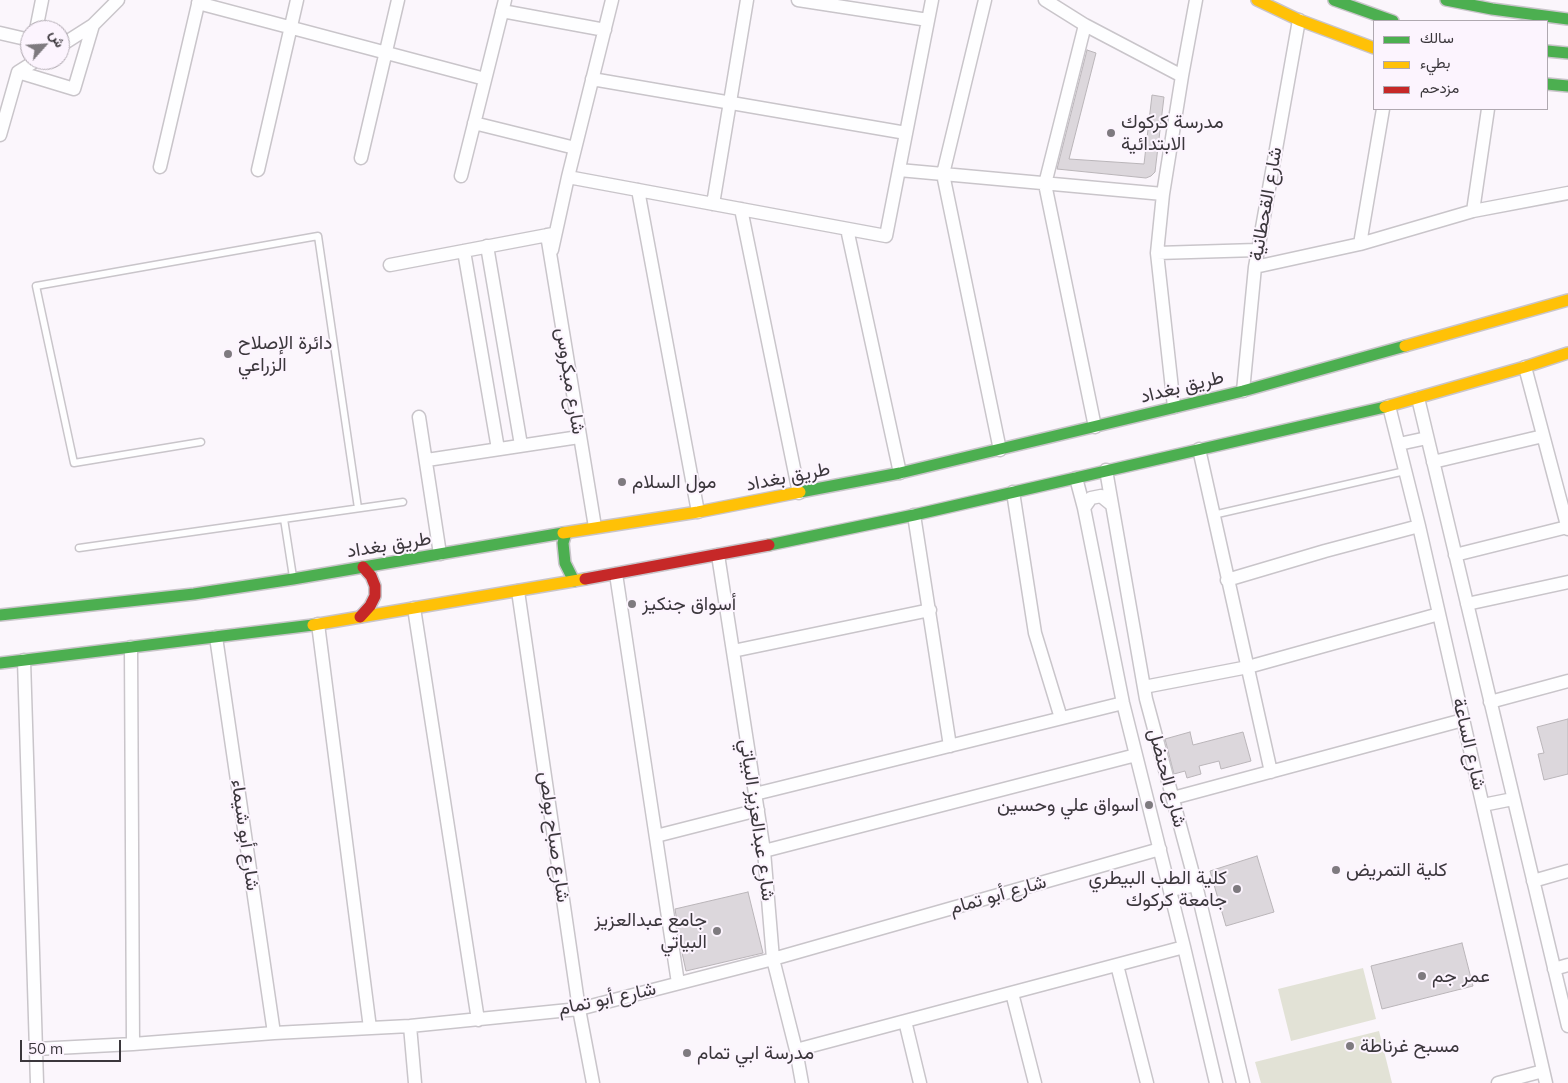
<!DOCTYPE html>
<html>
<head>
<meta charset="utf-8">
<style>
  body { margin:0 }
  #map { position:relative; width:1568px; height:1083px; overflow:hidden; background:#fbf6fc; font-family:Mulish,Vazirmatn,sans-serif }
  canvas { display:block }
  .legend { position:absolute; left:1373px; top:20px; width:175px; height:90px; box-sizing:border-box; background:#fcf4fe; border:1px solid #afa8b0; margin:0; padding:6px 9px; list-style:none; font-size:15px; color:#3b373c }
  .legend li { display:flex; align-items:center; gap:10px; height:25px }
  .legend b { width:25px; border:1px solid #afa8b0 }
  .north { position:absolute; left:20px; top:20px; width:50px; height:50px; box-sizing:border-box; background:#fcf4fe; border:1px solid #afa8b0; border-radius:50%; rotate:64deg; font-size:14px; font-weight:700; line-height:20px; text-align:center; color:#3b373c }
  .north::after { content:''; display:block; margin:auto; width:18px; height:22px; background:#7e7a7f; clip-path:polygon(50% 0,100% 100%,50% 72%,0 100%) }
  .scale { position:absolute; left:20px; top:1040px; width:101px; height:22px; box-sizing:border-box; border:2px solid #3b373c; border-top:0; padding-left:6px; font-size:15px; line-height:18px; white-space:nowrap; color:#3b373c; -webkit-text-stroke:4px #fcf4fe; paint-order:stroke }
</style>
</head>
<body>
<div id="map">
<canvas width="1568" height="1083"></canvas>
<ul class="legend">
<li><b style="height:6px;background:#4caf50"></b>سالك</li>
<li><b style="height:6px;background:#ffc107"></b>بطيء</li>
<li><b style="height:6px;background:#c62828"></b>مزدحم</li>
</ul>
<div class="north">ش</div>
<div class="scale">50 m</div>
</div>
<script>
const c = document.querySelector('canvas').getContext('2d');
c.lineJoin = 'round';
function paint(path, color) { c.fillStyle = color; c.fill(path, 'evenodd'); }
const toPath = rows => new Path2D(rows.map(r => 'M' + r).join(''));
function stroke(path, color, width, dash) { c.strokeStyle = color; c.lineWidth = width; c.lineCap = dash ? 'butt' : 'round'; c.setLineDash(dash || []); c.stroke(path); }
function label(font, color, halo, rows, align = 'center') {
  c.font = font + ' Mulish,Vazirmatn,sans-serif'; c.lineWidth = 4; c.setLineDash([]); c.textBaseline = 'middle'; c.strokeStyle = halo; c.fillStyle = color; for (const [text, x, y, turn = 0] of rows) {
    c.save(); c.translate(x, y); c.rotate((+turn || 0) * Math.PI / 180); c.textAlign = isNaN(turn) ? turn : align; if (halo) c.strokeText(text, 0, 0); c.fillText(text, 0, 0); c.restore();
  }
}
paint(toPath([
  [1363,968,1376,1019,1291,1041,1278,989],
  [1379,1031,1392,1083,1261,1083,1255,1062]
]), '#e2e2d6');
const building = toPath([
  [1087,50,1096,53,1069,159,1144,164,1152,95,1164,97,1155,172,1151,176,1146,178,1057,169,1087,50],
  [1568,719,1568,774,1544,780,1538,754,1544,753,1537,727,1568,719],
  [1190,732,1193,745,1243,732,1251,761,1221,769,1219,761,1199,766,1201,774,1187,778,1185,771,1174,774,1165,739,1190,732],
  [1257,856,1274,912,1226,926,1210,871,1257,856],
  [748,892,763,953,686,971,681,948,675,909,748,892],
  [1462,943,1473,986,1382,1009,1371,966,1462,943]
]);
paint(building, '#dcd7dc');
stroke(building, '#bab5b9', 1);
const lane = toPath([
  [201,442,74,463,36,286,318,236,358,508],
  [1213,515,1405,471],
  [284,519,293,577],
  [79,548,403,502]
]);
const street = toPath([
  [798,0,928,20],
  [985,0,943,174,1000,450],
  [1045,0,1085,25,1182,76],
  [198,3,485,79],
  [502,11,605,30],
  [1085,25,1045,184,1095,427],
  [36,30,42,0],
  [0,33,30,40],
  [60,46,93,25,118,0],
  [18,72,74,89,93,25],
  [592,79,906,133],
  [474,123,575,148],
  [0,135,18,72,37,60],
  [361,158,398,0],
  [160,167,199,0],
  [258,170,297,0],
  [899,170,1163,194],
  [461,176,505,0],
  [568,177,886,236,932,0],
  [638,190,698,512],
  [713,204,747,0],
  [741,209,799,493],
  [1473,211,1488,109],
  [847,229,900,473],
  [547,235,595,527],
  [1360,244,1383,109],
  [487,246,521,445],
  [552,250,568,177,612,0],
  [464,251,498,449],
  [1157,253,1257,250],
  [390,265,553,234],
  [1255,267,1360,244,1473,211,1568,193],
  [1525,367,1568,529],
  [1243,391,1255,267,1299,20],
  [1418,398,1568,1026],
  [1389,406,1419,526,1546,1083],
  [1174,407,1157,253,1163,194,1182,76,1196,0],
  [419,417,440,554],
  [1399,444,1427,438],
  [1199,449,1271,772],
  [427,460,579,437],
  [1433,462,1543,436],
  [1106,470,1146,699,1196,885,1243,1083],
  [1076,478,1084,508,1123,703,1184,947,1216,1083],
  [1013,492,1035,633,1061,718],
  [1084,508,1091,498,1101,496,1112,505],
  [914,515,950,746],
  [718,555,764,851,773,959,796,1050,802,1083],
  [1455,555,1567,527],
  [616,574,678,983],
  [1227,580,1325,551,1419,526],
  [518,591,579,1009,593,1083],
  [1467,604,1568,582],
  [414,608,478,1020],
  [318,624,370,1028],
  [216,637,274,1033],
  [131,647,133,1044],
  [733,651,930,610],
  [24,660,37,1083],
  [1144,687,1248,667,1439,614],
  [1490,702,1568,681],
  [755,794,1123,703],
  [1173,798,1463,720],
  [1483,805,1513,799],
  [656,836,758,810],
  [764,851,1136,755],
  [1533,881,1568,871],
  [1170,890,1196,885],
  [1117,965,1147,1083],
  [1554,969,1568,965],
  [1012,993,1035,1083],
  [905,1021,920,1083],
  [410,1026,415,1083],
  [36,1049,133,1044,274,1033,410,1026,579,1009,773,959,1160,849],
  [796,1050,1184,947],
  [1498,1083,1543,1071]
]);
const fast = toPath([
  [1334,0,1393,21],
  [1446,0,1492,9,1568,19],
  [1547,51,1568,53],
  [1547,84,1568,86],
  [800,492,900,473,1243,391,1405,346],
  [566,533,563,543,565,563,574,581],
  [769,545,914,515,1385,407],
  [0,615,194,594,293,579,563,533],
  [0,663,313,625]
]);
const slow = toPath([
  [1257,0,1299,20,1374,48],
  [1405,346,1568,300],
  [1385,407,1525,367,1568,353],
  [563,533,698,512,800,492],
  [313,625,585,579]
]);
const jam = toPath([
  [585,579,769,545],
  [360,617,370,606,375,596,375,586,371,576,363,567]
]);
stroke(lane, '#c9c5ca', 9);
stroke(street, '#c9c5ca', 15);
stroke(fast, '#c9c5ca', 14);
stroke(slow, '#c9c5ca', 14);
stroke(jam, '#c9c5ca', 14);
stroke(lane, '#fefeff', 6);
stroke(street, '#fefeff', 12);
stroke(fast, '#4caf50', 11);
stroke(slow, '#ffc107', 11);
stroke(jam, '#c62828', 11);
for (const [x, y, r, color] of [
  [1111,133,5,"#7e7a7f"],
  [228,354,5,"#7e7a7f"],
  [622,482,5,"#7e7a7f"],
  [632,604,5,"#7e7a7f"],
  [1149,805,5,"#7e7a7f"],
  [1336,870,5,"#7e7a7f"],
  [1237,889,5,"#7e7a7f"],
  [717,931,5,"#7e7a7f"],
  [1422,976,5,"#7e7a7f"],
  [1350,1046,5,"#7e7a7f"],
  [687,1053,5,"#7e7a7f"]
]) { const dot = new Path2D(); dot.arc(x, y, r, 0, 2 * Math.PI); c.fillStyle = color; c.fill(dot); stroke(dot, '#fcf4fe', 2); }
label('19px', '#3b373c', '#fcf4fe', [
  ["مدرسة كركوك",1121,122],
  ["الابتدائية",1121,144],
  ["دائرة الإصلاح",238,343],
  ["الزراعي",238,365],
  ["مول السلام",632,482],
  ["أسواق جنكيز",642,604],
  ["اسواق علي وحسين",1139,805,"right"],
  ["كلية التمريض",1346,870],
  ["كلية الطب البيطري",1227,878,"right"],
  ["جامعة كركوك",1227,900,"right"],
  ["جامع عبدالعزيز",707,920,"right"],
  ["البياتي",707,942,"right"],
  ["عمر جم",1432,976],
  ["مسبح غرناطة",1360,1046],
  ["مدرسة ابي تمام",697,1053]
], 'left');
label('19px', '#3b373c', '#fcf4fe', [
  ["شارع القحطانية",1266,204,-80],
  ["شارع ميكروس",570,381,81],
  ["طريق بغداد",1182,387,-14],
  ["طريق بغداد",788,477,-11],
  ["طريق بغداد",389,545,-9],
  ["شارع الساعة",1469,744,77],
  ["شارع الحنضل",1167,778,75],
  ["شارع عبدالعزيز البياتي",757,820,82],
  ["شارع أبو شيماء",245,835,82],
  ["شارع صباح بولص",554,837,82],
  ["شارع أبو تمام",998,895,-16],
  ["شارع أبو تمام",607,999,-12]
]);
</script>
</body>
</html>
